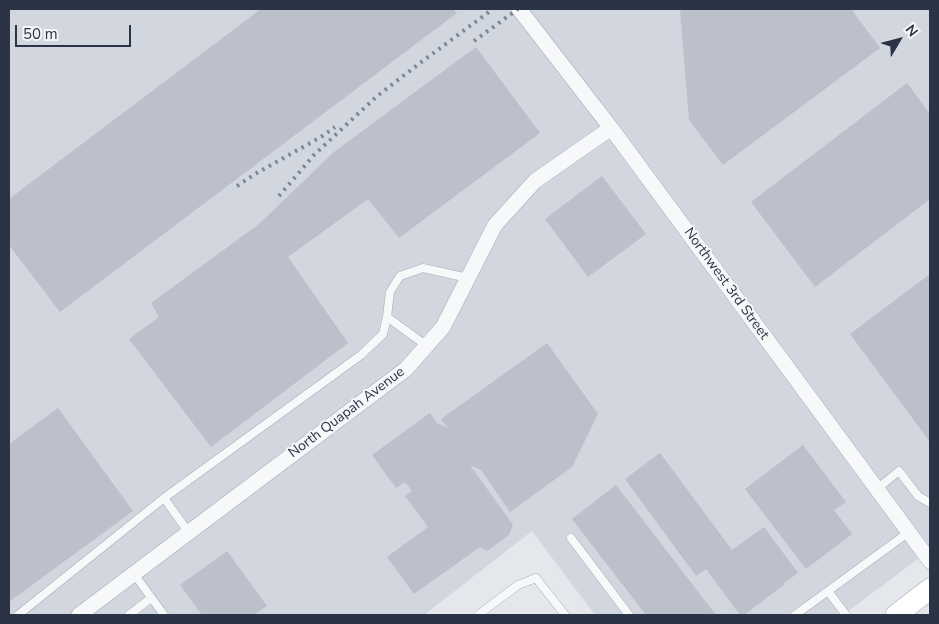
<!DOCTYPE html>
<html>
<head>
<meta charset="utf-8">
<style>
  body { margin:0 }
  #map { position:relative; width:939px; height:624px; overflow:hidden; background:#e4e7ec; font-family:"Nunito Sans",sans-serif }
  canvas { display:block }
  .frame { position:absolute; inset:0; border:10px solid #2b3445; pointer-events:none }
  .north { position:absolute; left:874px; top:15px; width:50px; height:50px; -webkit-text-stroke:4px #f4f6f9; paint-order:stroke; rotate:53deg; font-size:14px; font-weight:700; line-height:20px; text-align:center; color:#2b3445 }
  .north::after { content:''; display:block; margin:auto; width:18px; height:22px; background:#2b3445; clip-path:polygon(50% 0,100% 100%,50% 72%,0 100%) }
  .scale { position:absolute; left:15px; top:25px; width:116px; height:22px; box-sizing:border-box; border:2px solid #2b3445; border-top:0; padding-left:6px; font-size:15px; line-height:18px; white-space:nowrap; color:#2b3445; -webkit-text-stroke:4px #f4f6f9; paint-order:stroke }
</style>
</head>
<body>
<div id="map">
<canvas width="939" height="624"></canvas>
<div class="frame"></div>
<div class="north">N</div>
<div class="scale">50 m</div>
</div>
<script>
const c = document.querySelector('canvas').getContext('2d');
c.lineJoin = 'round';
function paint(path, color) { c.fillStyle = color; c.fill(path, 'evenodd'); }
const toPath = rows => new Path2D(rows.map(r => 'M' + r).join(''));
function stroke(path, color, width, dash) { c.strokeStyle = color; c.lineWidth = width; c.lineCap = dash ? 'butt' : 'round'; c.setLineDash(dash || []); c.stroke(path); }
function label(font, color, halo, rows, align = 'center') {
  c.font = font + ' "Nunito Sans",sans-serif'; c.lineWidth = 4; c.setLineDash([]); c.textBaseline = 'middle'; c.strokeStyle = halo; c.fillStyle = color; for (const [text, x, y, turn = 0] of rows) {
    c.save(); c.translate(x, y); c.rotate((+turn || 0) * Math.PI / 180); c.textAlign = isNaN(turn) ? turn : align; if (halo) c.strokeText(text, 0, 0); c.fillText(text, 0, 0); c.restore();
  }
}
paint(toPath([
  [9,9,930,9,930,550,843,615,595,615,532,531,424,615,9,615]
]), '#d2d6de');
paint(toPath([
  [261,9,453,9,457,13,60,312,9,245,9,199],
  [680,9,851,9,880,48,723,165,689,120],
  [476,47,540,133,399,238,368,199,288,257,348,343,211,447,129,339,159,317,151,303,259,224,334,152],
  [907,83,930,114,930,199,815,287,751,202],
  [602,176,646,234,588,277,545,219],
  [930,274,930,442,850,334],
  [547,343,598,414,572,467,510,512,481,470,470,465,513,525,509,535,487,551,480,547,414,594,387,557,428,527,405,496,412,491,405,482,396,488,372,455,430,413,437,423,448,428,441,419],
  [58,408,133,511,9,602,9,444],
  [803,445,846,502,834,510,852,534,806,569,745,489],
  [660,453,732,550,764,527,798,573,784,583,785,584,744,615,740,615,706,569,696,576,625,479],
  [616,485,716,615,646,615,572,519],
  [227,551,267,606,254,615,202,615,180,585]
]), '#bbc0ca');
const service = toPath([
  [427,346,387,317,390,292,400,276,423,268,468,278],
  [877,489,899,471,918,496,930,503],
  [164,498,189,533],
  [571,538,629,615],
  [134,574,164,615],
  [828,591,909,532],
  [18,615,164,498,361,355,383,334,387,317],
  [129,615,151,598],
  [478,615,518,585,536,578,565,615],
  [795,615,828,591,846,615]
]);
const minor = toPath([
  [519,9,611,128,930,561],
  [79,615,406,369,443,327,495,225,535,181,611,128]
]);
const secondary = toPath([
  [896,615,930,589]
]);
stroke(service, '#a9aeb7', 9);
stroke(minor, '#a9aeb7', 16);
stroke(secondary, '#a9aeb7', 22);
stroke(service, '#f7f8fa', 8);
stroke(minor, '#f7f8fa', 15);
stroke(secondary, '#fff', 21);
stroke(toPath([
  [474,41,518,9],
  [237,186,255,174,321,137,335,127],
  [279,196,314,155,376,97,420,63,493,9]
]), '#7d8696', 4, [2.5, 5]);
label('14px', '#2b3445', '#f4f6f9', [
  ["Northwest 3rd Street",726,284,54],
  ["North Quapah Avenue",347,413,-37]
]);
</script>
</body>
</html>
